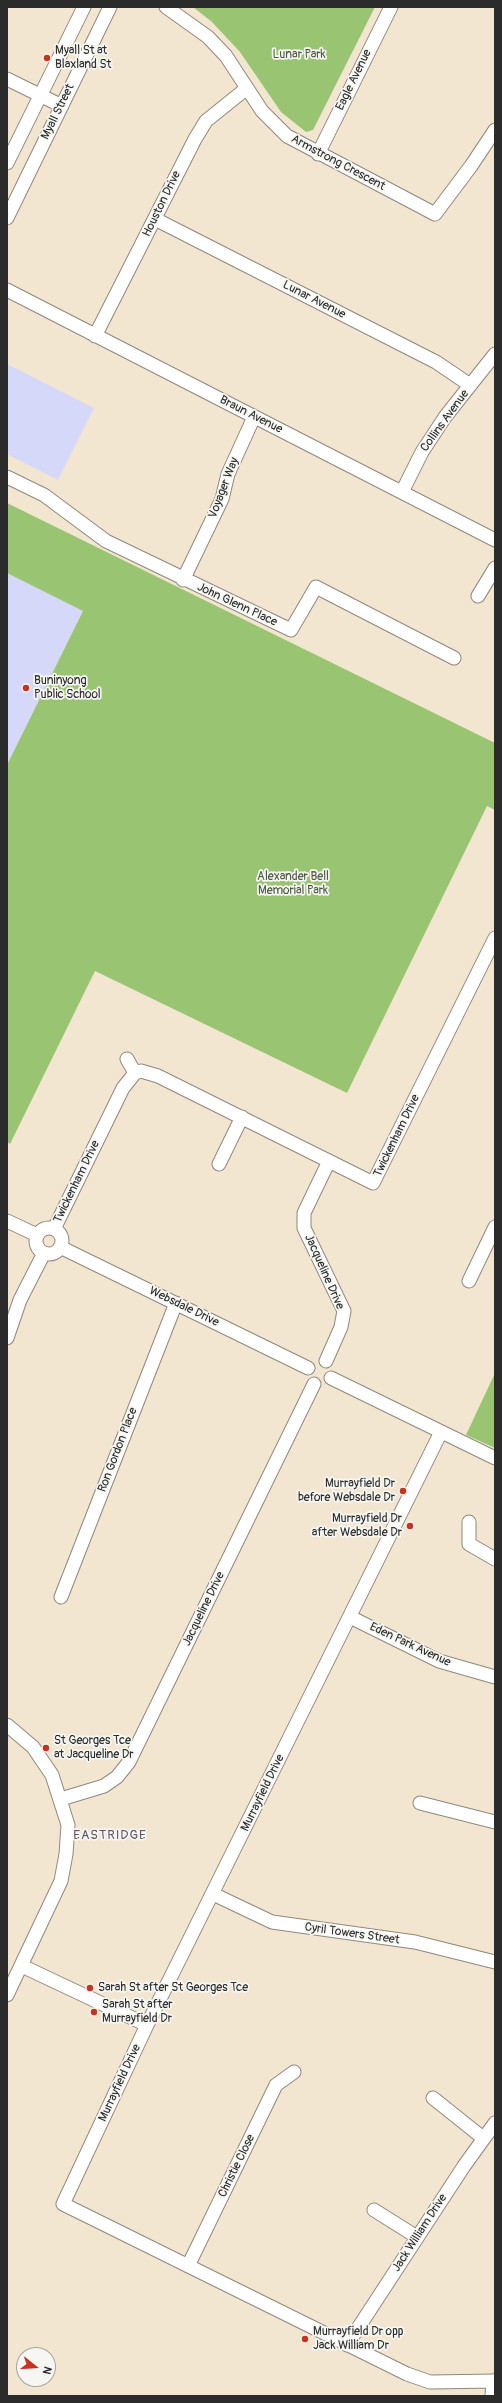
<!DOCTYPE html>
<html>
<head>
<meta charset="utf-8">
<style>
  body { margin:0 }
  #map { position:relative; width:502px; height:2403px; overflow:hidden; background:#f2e6d0; font-family:Pangolin,sans-serif }
  canvas { display:block }
  .frame { position:absolute; inset:0; border:8px solid #2b2b2b; pointer-events:none }
  .north { position:absolute; left:16px; top:2347px; width:40px; height:40px; box-sizing:border-box; background:#f6f6f2; border:1px solid #a5a5a2; border-radius:50%; rotate:107deg; font-size:11px; font-weight:700; line-height:16px; text-align:center; color:#2b2b2b }
  .north::after { content:''; display:block; margin:auto; width:14px; height:18px; background:#c8321e; clip-path:polygon(50% 0,100% 100%,50% 72%,0 100%) }
</style>
</head>
<body>
<div id="map">
<canvas width="502" height="2403"></canvas>
<div class="frame"></div>
<div class="north">N</div>
</div>
<script>
const c = document.querySelector('canvas').getContext('2d');
c.lineJoin = 'round';
function paint(path, color) { c.fillStyle = color; c.fill(path, 'evenodd'); }
const toPath = rows => new Path2D(rows.map(r => 'M' + r).join(''));
function stroke(path, color, width, dash) { c.strokeStyle = color; c.lineWidth = width; c.lineCap = dash ? 'butt' : 'round'; c.setLineDash(dash || []); c.stroke(path); }
function label(font, color, halo, rows, align = 'center') {
  c.font = font + ' Pangolin,sans-serif'; c.lineWidth = 3.5; c.setLineDash([]); c.textBaseline = 'middle'; c.strokeStyle = halo; c.fillStyle = color; for (const [text, x, y, turn = 0] of rows) {
    c.save(); c.translate(x, y); c.rotate((+turn || 0) * Math.PI / 180); c.textAlign = isNaN(turn) ? turn : align; if (halo) c.strokeText(text, 0, 0); c.fillText(text, 0, 0); c.restore();
  }
}
paint(toPath([
  [7,364,94,408,58,480,7,454],
  [7,573,83,611,7,765]
]), '#d5d8f9');
paint(toPath([
  [193,7,375,7,313,130,306,132,281,112,240,52,212,22],
  [7,503,495,743,495,810,487,806,347,1093,95,971,10,1144,7,1142,7,765,83,611,7,573],
  [495,1373,495,1448,466,1435]
]), '#99c572');
const minor = toPath([
  [166,7,208,37,226,56,262,111,287,136,435,214,471,166,495,130],
  [7,79,62,106],
  [318,154,391,7],
  [7,163,84,7],
  [7,218,110,7],
  [155,219,436,362,470,385],
  [7,290,495,540],
  [95,336,195,139,206,121,247,88],
  [7,477,44,495,106,541,291,630,316,587,454,658],
  [402,492,422,452,445,417,495,354],
  [183,580,222,499,228,474,254,417],
  [478,596,495,568],
  [127,1059,135,1073],
  [219,1164,242,1117],
  [7,1221,37,1235],
  '36 1241a13 13 0 1 1 26 0a13 13 0 1 1-26 0Z',
  [54,1229,123,1088,135,1073,141,1071,158,1076,373,1183,495,938],
  [60,1247,308,1368],
  [469,1281,495,1227],
  [7,1338,20,1300,44,1253],
  [326,1361,341,1327,344,1311,304,1228,304,1213,329,1161],
  [331,1378,495,1458],
  [441,1432,147,2025,63,2204,407,2374,430,2382,495,2381],
  [469,1522,469,1544,495,1559],
  [61,1597,176,1303],
  [350,1617,439,1661,495,1677],
  [7,1725,33,1747,52,1775,68,1825,66,1854,61,1881,7,1995],
  [61,1799,104,1786,117,1777,129,1762,314,1384],
  [420,1803,495,1822],
  [213,1894,272,1922,415,1942,495,1962],
  [22,1966,147,2025],
  [433,2098,483,2138],
  [374,2210,417,2237],
  [188,2266,276,2085,294,2072],
  [347,2345,464,2166,495,2123],
  [492,2396,493,2381]
]);
stroke(minor, '#8e887e', 15);
stroke(minor, '#fff', 13);
for (const [x, y, r, color] of [
  [47,58,4,"#c8321e"],
  [26,688,4,"#c8321e"],
  [403,1491,4,"#c8321e"],
  [410,1526,4,"#c8321e"],
  [46,1748,4,"#c8321e"],
  [90,1988,4,"#c8321e"],
  [94,2012,4,"#c8321e"],
  [305,2339,4,"#c8321e"]
]) { const dot = new Path2D(); dot.arc(x, y, r, 0, 2 * Math.PI); c.fillStyle = color; c.fill(dot); stroke(dot, '#f6f6f2', 1.5); }
label('12px', '#2b2b2b', '#f6f6f2', [
  ["Myall St at",55,51],
  ["Blaxland St",55,65],
  ["Buninyong",34,681],
  ["Public School",34,695],
  ["Murrayfield Dr",395,1484,"right"],
  ["before Websdale Dr",395,1498,"right"],
  ["Murrayfield Dr",402,1519,"right"],
  ["after Websdale Dr",402,1533,"right"],
  ["St Georges Tce",54,1741],
  ["at Jacqueline Dr",54,1755],
  ["Sarah St after St Georges Tce",98,1988],
  ["Sarah St after",102,2005],
  ["Murrayfield Dr",102,2019],
  ["Murrayfield Dr opp",313,2332],
  ["Jack William Dr",313,2346]
], 'left');
label('12px', '#4c5940', '#f6f6f2', [
  ["Lunar Park",299,55],
  ["Alexander Bell",293,877],
  ["Memorial Park",293,891]
]);
label('12px', '#2b2b2b', '#f6f6f2', [
  ["Eagle Avenue",354,80,-64],
  ["Myall Street",58,112,-64],
  ["Armstrong Crescent",338,163,28],
  ["Houston Drive",162,204,-64],
  ["Lunar Avenue",314,300,27],
  ["Braun Avenue",251,415,27],
  ["Collins Avenue",445,421,-54],
  ["Voyager Way",224,488,-69],
  ["John Glenn Place",237,605,25],
  ["Twickenham Drive",397,1136,-64],
  ["Twickenham Drive",77,1182,-64],
  ["Jacqueline Drive",324,1272,66],
  ["Websdale Drive",184,1307,26],
  ["Ron Gordon Place",118,1450,-69],
  ["Jacqueline Drive",204,1609,-64],
  ["Eden Park Avenue",410,1645,25],
  ["Murrayfield Drive",263,1793,-64],
  ["Cyril Towers Street",352,1934,8],
  ["Murrayfield Drive",120,2083,-65],
  ["Christie Close",237,2166,-64],
  ["Jack William Drive",420,2233,-57]
]);
c.letterSpacing = '1px';
label('13px', '#625467', '#f6f6f2', [
  ["EASTRIDGE",110,1836]
]);
c.letterSpacing = '0px';
</script>
</body>
</html>
